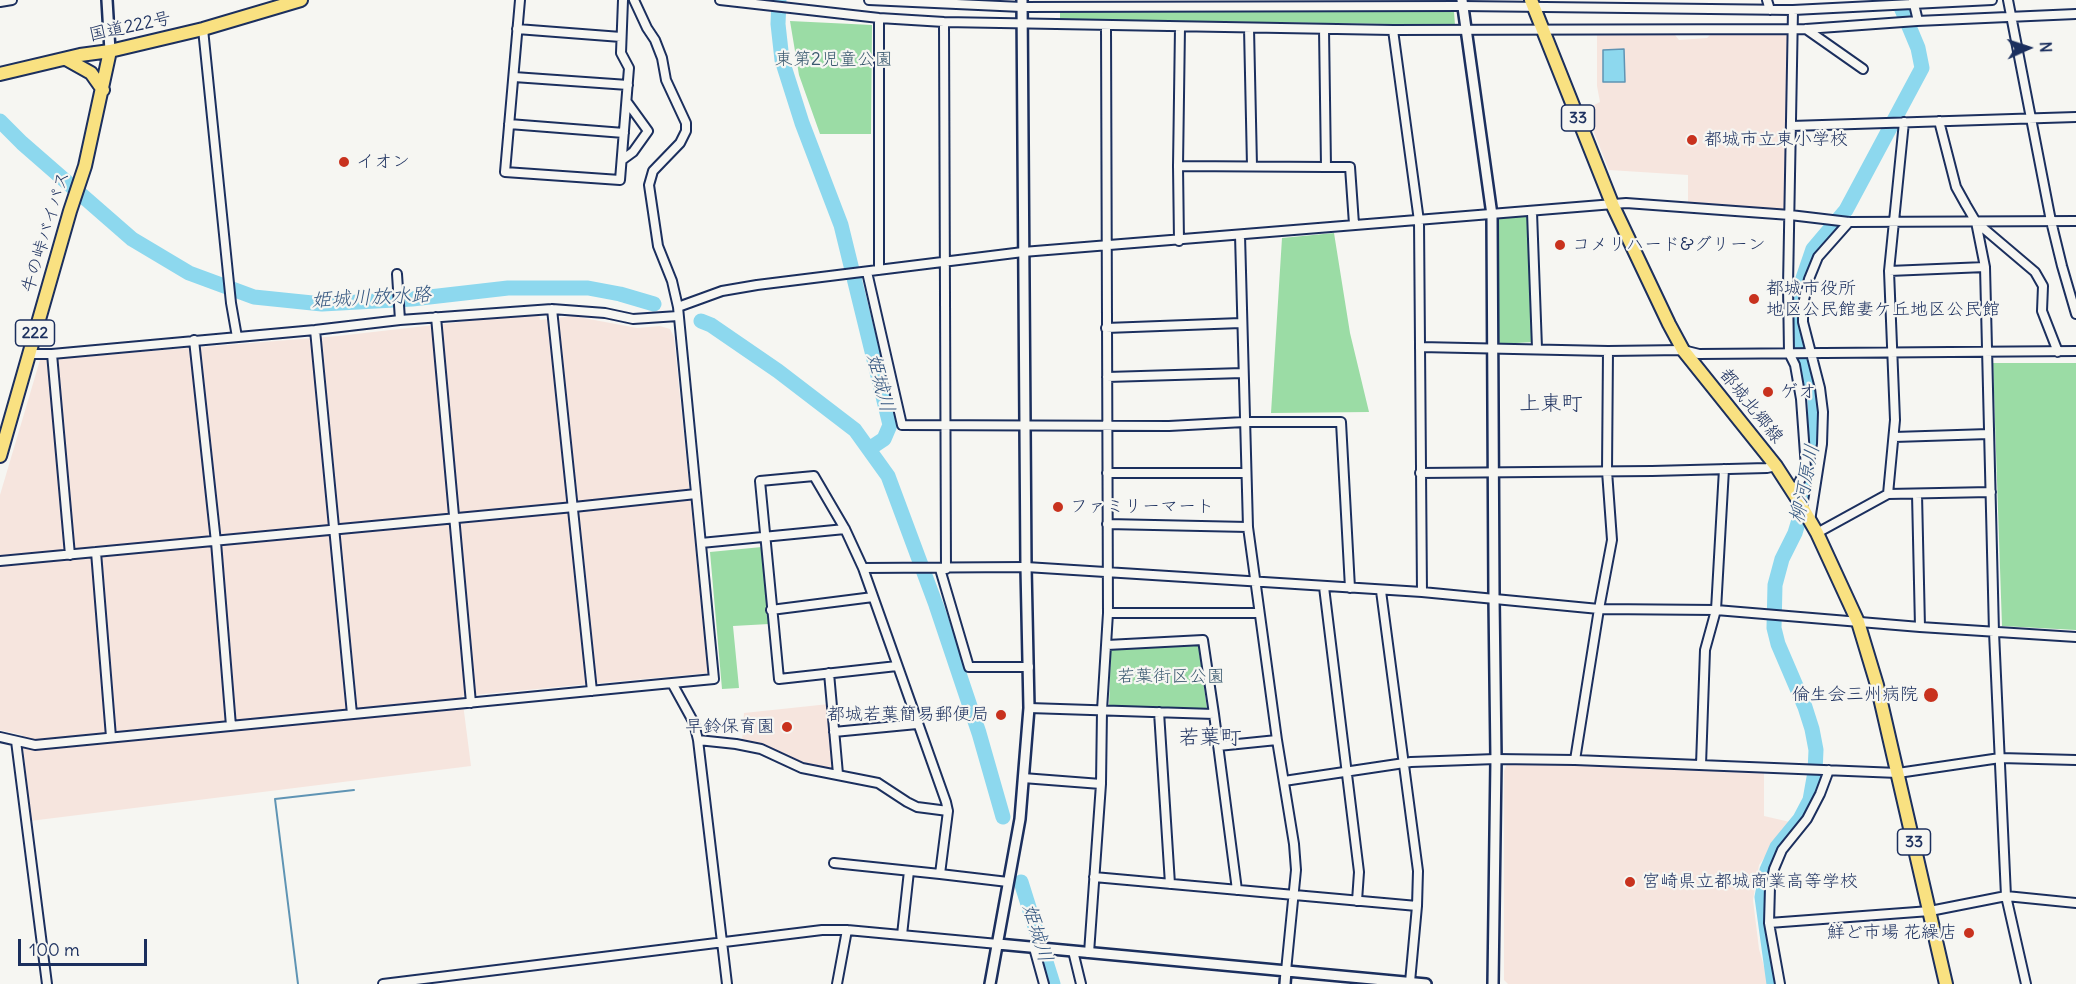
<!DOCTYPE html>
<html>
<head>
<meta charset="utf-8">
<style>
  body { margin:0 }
  #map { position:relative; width:2076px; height:984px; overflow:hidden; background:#f6f6f2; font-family:Delius,sans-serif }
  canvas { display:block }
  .north { position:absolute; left:1998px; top:18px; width:60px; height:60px; -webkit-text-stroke:4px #f6f6f2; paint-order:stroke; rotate:87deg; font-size:16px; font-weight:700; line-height:24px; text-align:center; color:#1b2f5e }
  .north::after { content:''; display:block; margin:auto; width:21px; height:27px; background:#1b2f5e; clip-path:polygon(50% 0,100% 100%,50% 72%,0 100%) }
  .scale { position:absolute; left:18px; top:939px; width:129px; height:27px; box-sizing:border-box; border:3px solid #1b2f5e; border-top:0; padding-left:8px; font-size:18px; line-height:21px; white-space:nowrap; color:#1b2f5e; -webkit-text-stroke:4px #f6f6f2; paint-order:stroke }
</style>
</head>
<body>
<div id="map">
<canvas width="2076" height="984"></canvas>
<div class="north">N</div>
<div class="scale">100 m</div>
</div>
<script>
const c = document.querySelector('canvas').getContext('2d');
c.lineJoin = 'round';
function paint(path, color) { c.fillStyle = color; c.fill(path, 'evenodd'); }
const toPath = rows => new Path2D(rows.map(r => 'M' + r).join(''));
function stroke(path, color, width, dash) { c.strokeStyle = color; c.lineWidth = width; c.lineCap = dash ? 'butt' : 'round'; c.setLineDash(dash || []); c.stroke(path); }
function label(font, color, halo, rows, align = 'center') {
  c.font = font + ' Delius,"Klee One",sans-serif'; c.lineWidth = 4.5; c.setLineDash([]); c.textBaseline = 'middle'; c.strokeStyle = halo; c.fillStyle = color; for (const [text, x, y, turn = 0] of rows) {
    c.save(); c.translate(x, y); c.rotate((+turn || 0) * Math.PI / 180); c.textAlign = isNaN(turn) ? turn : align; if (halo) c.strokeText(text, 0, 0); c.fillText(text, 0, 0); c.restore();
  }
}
paint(toPath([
  [1788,33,1786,207,1781,211,1688,203,1688,175,1609,170,1585,110,1600,102,1597,86,1597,34,1675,35,1679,40,1707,38,1710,35],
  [539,313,540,320,573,316,637,328,660,326,670,329,674,337,708,673,462,696,471,766,30,821,22,735,0,730,0,495,40,360,338,336],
  [829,704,835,769,803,765,766,746,742,741,744,713],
  [1581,763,1764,772,1764,816,1790,822,1759,865,1753,900,1759,949,1769,984,1508,984,1504,980,1504,771,1507,764]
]), '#f6e5de');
paint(toPath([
  [1060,11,1454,12,1455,25,1060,19],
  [790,21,872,25,871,134,820,134,799,75],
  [1528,216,1530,219,1533,342,1501,344,1499,342,1498,221,1500,218],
  [1334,233,1350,333,1369,412,1271,413,1282,238],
  [1993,363,2076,363,2076,630,2002,626],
  [762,547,769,624,733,626,739,688,722,689,710,552],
  [1198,643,1207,709,1109,706,1111,648]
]), '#9bdca5');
const water = toPath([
  [1624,49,1625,82,1603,82,1603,50,1624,49]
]);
paint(water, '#8dd8ee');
stroke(water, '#5f94b4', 1.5);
stroke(toPath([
  [298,984,275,799,354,790]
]), '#5f94b4', 2);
stroke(toPath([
  [779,0,778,24,782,60,802,123,841,225,890,425,884,439,869,449],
  [0,121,22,143,132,239,189,273,254,297,322,304,412,299,508,288,588,288,620,294,654,304],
  [701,321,711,325,778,371,855,430,888,476,936,605,979,733,1003,817],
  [1021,882,1053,984],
  [1774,984,1762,897,1767,870,1777,847,1800,819,1810,800,1815,772,1816,750,1812,729,1805,707,1778,644,1774,628,1775,585,1782,559,1795,533,1810,484,1816,455,1815,399,1802,353,1796,323,1798,293,1813,249,1846,210,1922,68,1918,48,1898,0]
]), '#8dd8ee', 15);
const minor = toPath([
  [520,0,505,172,620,180,629,68,621,53,623,0],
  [634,0,647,28,655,40,662,58,666,80,686,123,686,131,680,143,653,171,649,185,658,246,672,281,678,307,714,679,672,683],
  [720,0,879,18,944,22,1393,30,1806,29,1917,21,2076,14],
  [869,0,1022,7,1462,6,1793,10,1992,0],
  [1767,0,1770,10],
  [1913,0,1918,21],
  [2008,0,2051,221,2062,266,2076,314],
  [0,2,12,0],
  [1793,10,1788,286,1789,353,1795,365,1801,399,1806,468,1794,493],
  [879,18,879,270],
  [944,22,946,569],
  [1249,28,1252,166],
  [203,29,231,303,237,337],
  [517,29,621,37],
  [1324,29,1326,167,1350,167,1354,224],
  [1806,29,1863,69],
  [1393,30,1419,221,1422,592],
  [514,77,628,85],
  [1939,121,1956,187,1966,205,1976,222,2035,272,2043,286,2042,311,2058,352],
  [509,124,624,133],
  [1791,126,2076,117],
  [622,160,633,152,648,131,627,102],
  [1178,166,1326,167],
  [1532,212,1537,348],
  [1976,222,1985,267,1994,632,2006,896,2026,984],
  [1240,235,1248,527,1277,740,1294,844,1296,870,1286,971],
  [1179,241,1178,166,1180,27],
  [1889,271,1985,267],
  [867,272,902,425,1169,426,1244,422,1341,422,1350,588],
  [397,274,400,320],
  [678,307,722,291,757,285,1023,252,1626,203,1790,215,1849,222,2076,221],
  [552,309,592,691],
  [436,317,471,703],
  [1106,328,1241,323],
  [315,330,352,714],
  [194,340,216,542,231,726],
  [1420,347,1608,351,1683,350,1699,354,2076,351],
  [28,354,52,354,315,330,400,320,552,309,605,313,633,319,678,316],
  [52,354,70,555],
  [1107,377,1243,373],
  [1894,437,1989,434],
  [1107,473,1245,473],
  [1420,473,1652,471,1767,468,1776,466],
  [1888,494,1895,420,1889,271,1904,122],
  [1917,494,1920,627],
  [1810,521,1822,444,1823,412,1820,388,1803,322,1803,304,1809,279,1818,257,1849,222],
  [1107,524,1248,527],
  [1817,533,1888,494,1991,492],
  [701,543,845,529],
  [96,552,111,737],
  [0,561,574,507,696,494],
  [863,568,1026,567,1422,592,1599,609,1716,610,1920,627,2076,637],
  [940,569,969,667,1029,667],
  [1324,587,1359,872,1357,901],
  [1381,591,1418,871,1417,906,1410,982],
  [771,610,873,597],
  [1108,613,1259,613],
  [1107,645,1203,640,1214,714],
  [897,666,779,679,760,481,814,476,845,529,863,568,946,802,948,811,940,874,1008,882],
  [829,673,838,774],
  [1029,708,1214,714,1237,890],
  [1159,712,1170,884],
  [834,732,917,724],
  [0,737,35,745,672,683,694,723,698,740,727,984],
  [698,740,736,744,761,749,802,768,878,783,907,802,917,807,948,811],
  [16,741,47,984],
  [1218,746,1277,740],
  [1575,760,1599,609,1612,540,1607,471,1608,351],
  [1701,765,1705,650,1716,610,1724,469],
  [1829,770,1820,794,1807,819,1782,850,1774,869,1770,887,1769,923,1930,911,2006,896,2076,903],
  [1023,778,1101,784],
  [1284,781,1411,762,1496,759,1575,760,1898,773,2000,758,2076,760],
  [834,863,940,874],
  [1094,877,1417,906],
  [1769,923,1780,984],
  [902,935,909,871],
  [1034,948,1044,984],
  [1073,951,1081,984],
  [1089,953,1101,784,1102,710,1108,613,1106,26],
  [383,984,822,930,847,930,998,944],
  [837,984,847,930]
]);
const tertiary = toPath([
  [107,0,110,51],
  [1462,0,1492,215,1494,598,1496,759,1493,984],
  [998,944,1426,984],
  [990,984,1020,819,1029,708,1026,567,1022,0],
  [1285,984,1286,971]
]);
const primary = toPath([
  [1531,0,1613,206,1669,324,1683,350,1776,466,1798,500,1817,533,1858,622,1877,685,1946,984]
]);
const trunk = toPath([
  [66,59,91,73,103,90],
  [0,74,80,55,110,51,203,29,301,0],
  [0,456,70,211,85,166,110,51]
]);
stroke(minor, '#1b2f5e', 12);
stroke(tertiary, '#1b2f5e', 14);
stroke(primary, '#1b2f5e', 16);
stroke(trunk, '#1b2f5e', 16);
stroke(minor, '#f6f6f2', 8);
stroke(tertiary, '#f6f6f2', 9);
stroke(primary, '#f9e181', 12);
stroke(trunk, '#f9e181', 12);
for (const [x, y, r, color] of [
  [1692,140,6,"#c8321e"],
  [344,162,6,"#c8321e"],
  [1560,245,6,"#c8321e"],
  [1754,299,6,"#c8321e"],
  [1768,392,6,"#c8321e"],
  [1058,507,6,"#c8321e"],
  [1931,695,8,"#c8321e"],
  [1001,715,6,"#c8321e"],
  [787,727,6,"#c8321e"],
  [1630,882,6,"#c8321e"],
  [1969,933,6,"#c8321e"]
]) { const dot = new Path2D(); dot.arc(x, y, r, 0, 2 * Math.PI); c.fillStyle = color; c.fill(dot); stroke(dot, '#f6f6f2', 2); }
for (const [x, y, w] of [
  [1578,118,33],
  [35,333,39],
  [1914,842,33]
]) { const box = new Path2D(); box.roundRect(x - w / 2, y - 13, w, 26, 4.5); c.fillStyle = '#f6f6f2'; c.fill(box); stroke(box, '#1b2f5e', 1.5); }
label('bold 16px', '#1b2f5e', null, [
  ["33",1578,118],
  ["222",35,333],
  ["33",1914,842]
]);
label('18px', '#1b2f5e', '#f6f6f2', [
  ["国道222号",130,27,-12],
  ["牛の峠バイパス",46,232,-73],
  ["都城北郷線",1751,406,51]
]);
label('18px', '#3b5a70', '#f6f6f2', [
  ["東第2児童公園",834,60],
  ["若葉街区公園",1171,677]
]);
label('18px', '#1b2f5e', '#f6f6f2', [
  ["都城市立東小学校",1704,140],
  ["イオン",356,162],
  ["コメリハード&グリーン",1572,245],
  ["都城市役所",1766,289],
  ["地区公民館妻ケ丘地区公民館",1766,310],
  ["ゲオ",1780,392],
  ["ファミリーマート",1070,507],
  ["倫生会三州病院",1918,695,"right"],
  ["都城若葉簡易郵便局",989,715,"right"],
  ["早鈴保育園",775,727,"right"],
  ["宮崎県立都城商業高等学校",1642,882],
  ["鮮ど市場 花繰店",1957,933,"right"]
], 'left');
label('italic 20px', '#385982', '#f6f6f2', [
  ["姫城川放水路",371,298,-3],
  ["姫城川",880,383,76],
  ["柳河原川",1805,484,-78],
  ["姫城川",1037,933,73]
]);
label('21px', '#1b2f5e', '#f6f6f2', [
  ["上東町",1551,404],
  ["若葉町",1210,738]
]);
</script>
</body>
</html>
